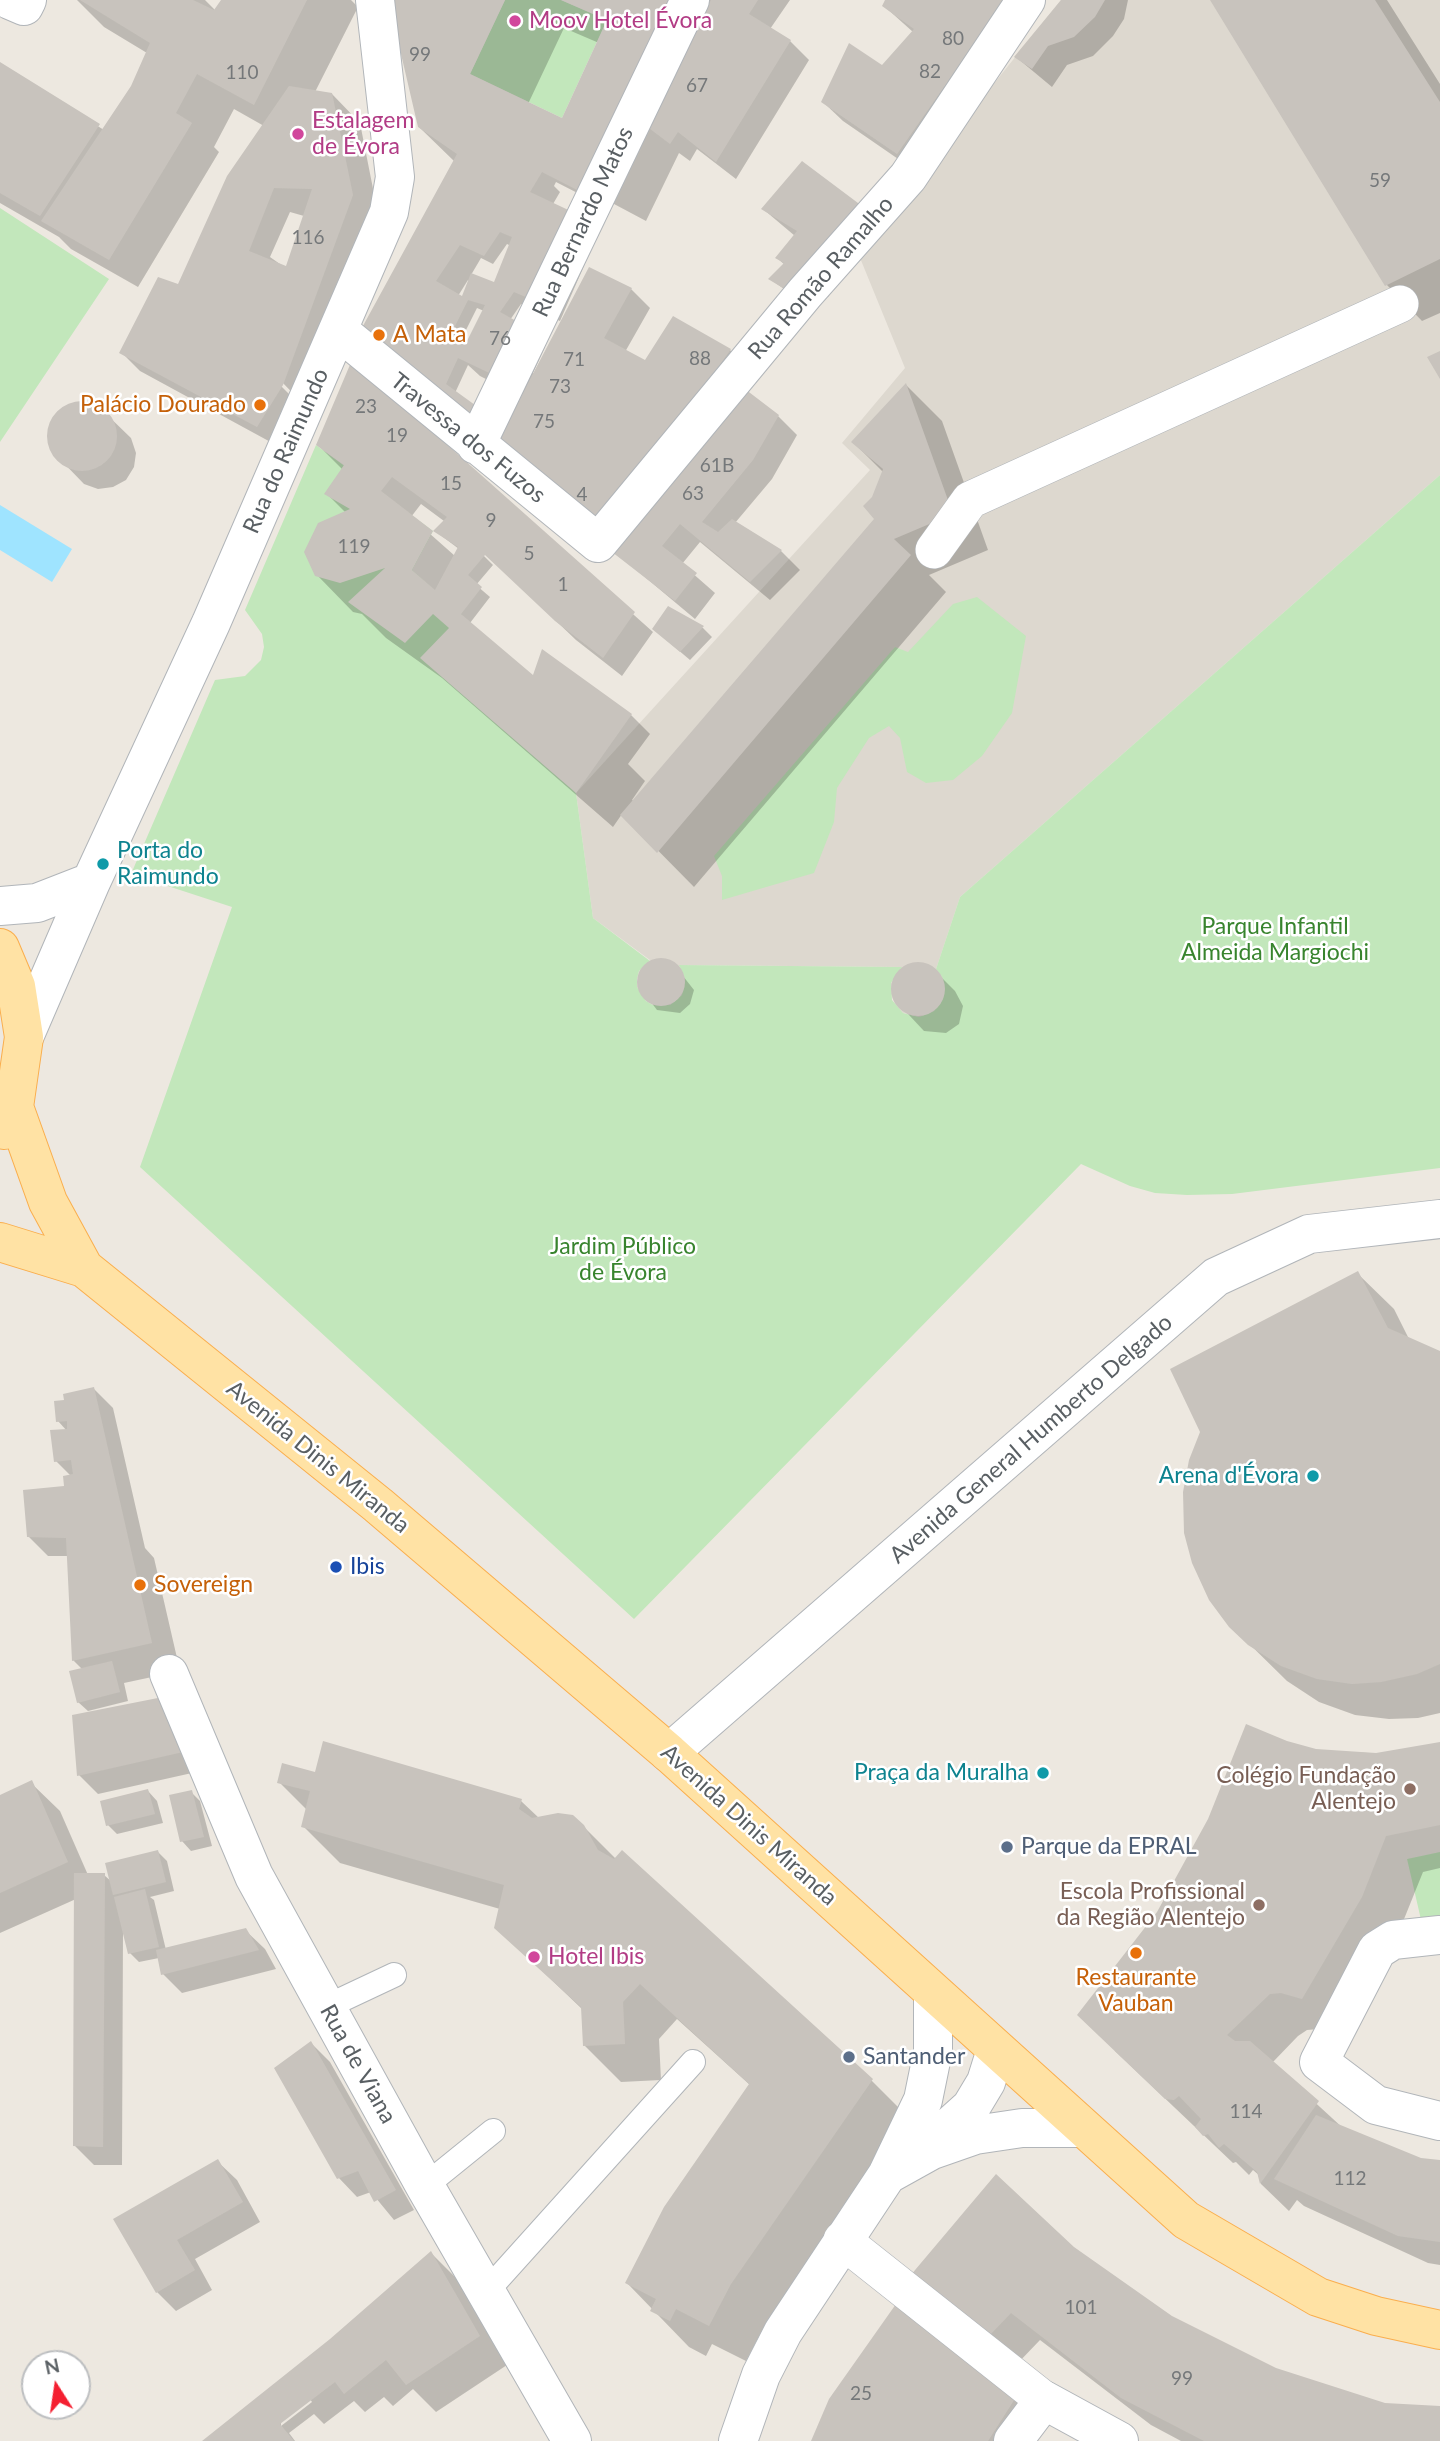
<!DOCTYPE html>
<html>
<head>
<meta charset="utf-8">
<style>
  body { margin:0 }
  #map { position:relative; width:1440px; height:2441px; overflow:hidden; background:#ede8e0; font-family:Lato,sans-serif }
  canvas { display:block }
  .north { position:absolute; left:21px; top:2350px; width:70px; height:70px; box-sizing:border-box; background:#fff; border:2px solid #bdbfc1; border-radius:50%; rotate:348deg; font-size:19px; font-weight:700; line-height:28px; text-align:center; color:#595f63 }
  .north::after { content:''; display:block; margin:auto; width:24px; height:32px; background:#f42031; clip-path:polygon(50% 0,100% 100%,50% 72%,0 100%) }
</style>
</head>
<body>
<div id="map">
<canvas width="1440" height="2441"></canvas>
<div class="north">N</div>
</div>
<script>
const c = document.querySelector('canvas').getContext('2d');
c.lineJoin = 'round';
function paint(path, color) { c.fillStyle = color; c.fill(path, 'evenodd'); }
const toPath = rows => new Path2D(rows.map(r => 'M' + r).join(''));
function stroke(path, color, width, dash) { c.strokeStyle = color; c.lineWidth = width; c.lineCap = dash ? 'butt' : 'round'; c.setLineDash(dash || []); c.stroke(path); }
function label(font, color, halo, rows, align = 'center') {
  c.font = font + ' Lato,sans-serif'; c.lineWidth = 5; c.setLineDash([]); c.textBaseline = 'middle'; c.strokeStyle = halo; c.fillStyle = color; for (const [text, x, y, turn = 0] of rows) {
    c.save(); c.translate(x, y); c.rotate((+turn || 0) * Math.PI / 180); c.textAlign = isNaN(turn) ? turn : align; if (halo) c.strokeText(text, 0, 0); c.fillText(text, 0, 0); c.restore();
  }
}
paint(toPath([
  [1061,0,1440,0,1440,475,960,897,936,969,942,977,944,996,934,1011,919,1017,903,1013,896,1007,890,992,891,983,901,967,680,965,685,979,682,995,670,1005,653,1005,646,1001,637,987,639,971,650,960,593,918,576,793,870,470,842,443,905,368,858,253]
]), '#ddd8cf');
paint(toPath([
  [505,0,561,0,607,20,562,118,470,74],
  [0,208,109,279,0,442],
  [316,445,433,531,412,570,461,614,576,793,593,918,650,961,639,971,637,979,637,987,646,1001,653,1005,670,1005,682,995,685,979,679,965,902,967,891,983,892,1000,903,1013,919,1017,934,1011,944,996,942,977,936,969,960,897,1440,475,1440,1168,1232,1194,1187,1195,1155,1193,1130,1186,1081,1164,634,1619,140,1167,232,907,131,874,215,680,245,676,261,660,264,647,262,634,245,610],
  [977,597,1026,636,1012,713,982,756,953,780,926,783,907,772,900,738,889,726,869,738,837,788,834,822,814,873,722,900,722,876,714,856,895,647,908,652,953,604],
  [1440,1852,1440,1920,1422,1924,1407,1859]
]), '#c2e7bb');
paint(toPath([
  [0,505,72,549,52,582,0,550]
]), '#9fe4ff');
paint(toPath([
  [77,0,205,0,216,11,223,0,351,0,358,7,315,92,332,94,360,123,380,224,311,412,281,381,281,386,303,408,276,445,140,371,121,352,178,286,264,126,234,109,214,147,219,152,138,287,71,249,59,237,0,203,0,65,104,130,132,86,147,53,104,27],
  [290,212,304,216,287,269,270,257],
  [396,0,790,0,770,29,790,41,809,60,736,179,697,149,690,161,679,153,646,221,599,196,597,203,556,182,554,186,560,192,553,204,597,236,560,321,521,304,510,320,526,328,545,347,533,373,536,374,631,289,650,308,625,352,646,363,730,350,749,369,718,409,778,416,797,435,772,479,735,523,781,551,800,570,770,600,700,542,682,564,715,593,695,619,615,552,523,398,480,376,468,365,455,393,408,377,455,162,419,127],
  [564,28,599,43,562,120,528,104],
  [507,244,511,246,502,288,471,275,481,258,493,264],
  [468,280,470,281,462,298,458,296],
  [477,308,484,311,468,343,461,340],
  [887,0,1039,0,917,172,843,121,823,102,882,68,913,32,884,6],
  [1063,0,1128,0,1124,19,1113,36,1093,56,1067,65,1052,87,1016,57],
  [1213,0,1387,0,1440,84,1440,313,1422,321,1386,284],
  [763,209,880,226,828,297,812,287,798,299,770,279,785,265,777,258,795,236],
  [352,363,653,632,622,676,576,640,485,553,483,555,493,565,476,585,490,597,470,623,544,688,631,715,650,734,628,764,645,781,632,800,634,801,876,519,873,498,883,472,853,442,906,385,942,421,988,550,929,575,946,592,694,887,622,814,613,827,442,678,386,638,362,614,353,612,317,575,346,513,326,493,343,470,318,445],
  [421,504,444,521,435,531,459,549,455,556,411,517],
  [86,402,100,408,131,438,136,453,134,467,126,480,113,487,98,489,84,484,54,453,49,439,51,425,59,412,72,404],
  [668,608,703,628,712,637,690,660,664,638],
  [658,960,672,962,694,990,690,1004,680,1013,657,1010,639,986,641,972],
  [920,964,935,971,955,991,963,1006,959,1024,946,1033,924,1031,894,999,892,992,897,975,903,969],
  [1357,1273,1394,1309,1409,1339,1440,1353,1440,1713,1418,1718,1389,1719,1355,1715,1319,1702,1287,1681,1230,1625],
  [94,1389,113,1408,145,1548,154,1558,180,1671,124,1683,128,1701,88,1711,78,1702,83,1670,73,1660,69,1556,48,1556,29,1537,66,1488,71,1476,56,1461,67,1431,58,1421,66,1402],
  [167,1698,201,1771,98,1794,79,1775],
  [1286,1743,1316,1751,1397,1754,1440,1744,1440,1868,1423,1872,1398,1934,1319,2029,1307,2030,1298,2036,1272,2063,1344,2129,1421,2160,1440,2162,1440,2265,1428,2263,1304,2206,1297,2200,1289,2211,1261,2184,1260,2176,1253,2170,1249,2175,1236,2162,1233,2163,1115,2051],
  [316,1774,521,1801,539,1818,583,1826,616,1859,872,2081,908,2117,767,2321,746,2361,712,2344,706,2356,689,2347,627,2283,750,2085,677,2019,659,2039,661,2080,621,2082,584,2045,582,2009,496,1927,500,1909,340,1863,303,1826,307,1810,279,1782],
  [31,1783,60,1811,88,1875,104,1875,112,1882,158,1852,167,1861,174,1891,150,1897,154,1900,166,1950,245,1930,265,1949,276,1969,182,1993,163,1974,159,1958,139,1962,130,1953,123,1932,122,2165,94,2165,75,2146,76,1899,0,1933,0,1797],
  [148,1791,157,1801,163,1823,117,1834,108,1825],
  [191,1792,200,1801,212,1846,191,1851,182,1841],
  [311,2043,330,2062,414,2210,394,2220,371,2192,357,2197,338,2177],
  [217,2161,237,2180,260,2222,195,2259,212,2290,176,2311,157,2292,116,2219],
  [1073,2249,1171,2318,1276,2369,1385,2405,1440,2408,1440,2441,1181,2441,1151,2425,1040,2340,1017,2364,941,2304],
  [431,2253,459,2281,507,2365,436,2412,413,2389,393,2406,384,2397,365,2412,354,2401,324,2424,314,2414,289,2433,295,2441,205,2441,331,2340],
  [310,2399,312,2402,281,2426,281,2421],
  [1015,2398,1034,2418,1019,2441,812,2441]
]), '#0003');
paint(toPath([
  [80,0,193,0,214,10,221,0,307,0,254,105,197,74,176,113,192,123,109,260,41,221,131,86,150,43],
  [394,0,505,0,470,74,562,118,607,20,561,0,683,0,587,195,542,172,530,192,579,215,540,303,514,292,500,312,527,327,502,379,458,358,446,384,486,413,475,436,358,335,457,154,418,127,398,41],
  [500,232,512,237,494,282,471,273,462,296,436,281,460,245,484,256],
  [468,300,485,305,467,341,451,334],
  [711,0,758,0,749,14,791,40,716,162,678,132,670,144,645,125],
  [885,0,1005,0,897,154,821,102,849,43,882,65,914,29,882,6],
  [1061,0,1105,0,1095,17,1074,37,1048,46,1032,69,1014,57],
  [1210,0,1375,0,1440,102,1440,259,1385,286],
  [0,62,100,124,40,216,0,193],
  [289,86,332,93,353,195,283,385,257,427,119,353,158,277,178,284,227,176],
  [274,188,312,189,286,266,249,251],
  [802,161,862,206,788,291,768,279,784,263,775,258,797,231,761,209],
  [589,267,632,288,604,338,645,360,673,316,731,349,601,531,494,448],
  [1440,351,1440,379,1427,357],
  [352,360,635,612,603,658,555,621,485,555,468,575,482,587,461,614,533,675,542,649,632,714,576,793,420,658,449,628,433,614,405,643,348,602,385,568,340,583,315,576,304,552,318,523,350,509,324,494,344,465,316,445],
  [392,477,447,517,433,531,458,547,435,590,412,570,433,531,381,491],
  [906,383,953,514,894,539,911,555,657,853,620,815,874,519,863,506,872,497,883,469,851,442],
  [741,386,779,415,753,460,702,522,718,532,732,519,782,550,750,582,680,524,662,546,697,573,675,601,612,552],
  '47 436a35 35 0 1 1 70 0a35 35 0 1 1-70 0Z',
  [668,606,704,626,680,652,652,629],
  '637 982a24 24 0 1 1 48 0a24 24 0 1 1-48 0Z',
  '891 989a27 27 0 1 1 54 0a27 27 0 1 1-54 0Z',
  [1358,1271,1388,1328,1440,1351,1440,1664,1417,1674,1381,1682,1352,1684,1317,1679,1281,1666,1248,1645,1229,1627,1209,1600,1192,1563,1184,1533,1183,1492,1189,1460,1200,1432,1170,1369],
  [94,1387,152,1643,72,1661,66,1538,27,1537,23,1490,64,1486,63,1476,73,1474,71,1460,54,1462,50,1430,67,1429,67,1421,56,1422,54,1401,64,1400,63,1394],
  [112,1661,120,1692,77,1703,69,1671],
  [168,1696,183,1752,77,1776,72,1715],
  [1246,1724,1287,1741,1316,1749,1376,1753,1440,1742,1440,1825,1386,1836,1362,1897,1302,1999,1281,1993,1270,1994,1227,2035,1235,2041,1250,2041,1319,2101,1260,2184,1257,2172,1224,2144,1219,2148,1208,2134,1203,2136,1195,2127,1201,2119,1179,2096,1174,2100,1165,2099,1077,2015,1157,1912,1208,1819],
  [323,1741,522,1799,519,1809,532,1818,558,1813,573,1815,584,1825,598,1850,614,1859,622,1850,873,2079,731,2284,709,2326,676,2309,670,2321,650,2311,656,2299,625,2283,664,2207,749,2084,640,1984,623,2002,625,2044,583,2046,581,2007,494,1928,504,1885,301,1827,310,1791,277,1783,282,1763,315,1772],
  [32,1780,68,1862,0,1893,0,1795],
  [148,1789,155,1814,106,1826,100,1801],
  [192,1790,204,1837,180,1842,169,1795],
  [158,1850,166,1882,113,1895,105,1863],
  [74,1873,105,1873,103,2147,73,2146],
  [145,1889,159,1947,128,1954,114,1897],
  [246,1928,259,1950,161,1975,156,1950],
  [311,2041,396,2190,374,2202,358,2171,337,2179,274,2068],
  [1316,2115,1421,2158,1440,2160,1440,2242,1398,2236,1274,2179],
  [218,2159,243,2202,177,2240,195,2270,156,2293,113,2219],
  [996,2174,1074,2247,1172,2316,1276,2368,1385,2403,1440,2406,1440,2441,1204,2441,1121,2398,1011,2313,988,2337,910,2276],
  [431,2251,480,2336,406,2385,386,2360,344,2394,335,2382,280,2424,294,2441,202,2441,330,2339],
  [896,2304,1016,2397,988,2441,811,2441,829,2399]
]), '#c8c3bd');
const service = toPath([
  [326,2007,394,1975],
  [425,2186,493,2131],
  [486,2292,693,2062]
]);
const pedestrian = toPath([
  [934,550,970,500,1400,304],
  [842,2240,1044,2400]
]);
const minor = toPath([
  [10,0,24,6,27,0],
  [339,331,598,543,805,293,908,177,1026,0],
  [476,445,690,0],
  [0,906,37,903,91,882],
  [24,1037,91,882,211,623,389,212,395,177,375,0],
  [169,1674,254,1876,425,2186,572,2441],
  [669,1753,1216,1277,1309,1234,1440,1219],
  [1440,1935,1393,1940,1377,1950,1319,2062,1376,2105,1440,2121],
  [1013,2441,1044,2400,1119,2441]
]);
const tertiary = toPath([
  [931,2143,971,2107,986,2082,996,2050],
  [887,2175,932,2150,975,2135,1022,2128,1082,2128],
  [738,2441,761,2375,783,2332,887,2175,923,2100,933,2051,933,1994]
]);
const primary = toPath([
  [0,948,16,986,24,1037,14,1107,4,1130],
  [14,1107,48,1202,84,1268,378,1505,669,1753,1186,2220,1318,2297,1376,2316,1440,2330],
  [0,1242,84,1268]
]);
stroke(service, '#b1b5b9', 26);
stroke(pedestrian, '#b1b5b9', 38);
stroke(minor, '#b1b5b9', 40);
stroke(tertiary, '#b1b5b9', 40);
stroke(primary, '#faae4d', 40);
stroke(service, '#fff', 24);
stroke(pedestrian, '#fff', 37);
stroke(minor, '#fff', 38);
stroke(tertiary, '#fff', 38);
stroke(primary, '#ffe2a4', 38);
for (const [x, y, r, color] of [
  [515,21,7,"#d1479c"],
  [298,134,7,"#d1479c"],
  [379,335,7,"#e8710a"],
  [260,405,7,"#e8710a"],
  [103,864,7,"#0f9aa8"],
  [1313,1476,7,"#0f9aa8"],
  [336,1567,7,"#1a4fb4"],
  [140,1585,7,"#e8710a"],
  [1043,1773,7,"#0f9aa8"],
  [1410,1789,7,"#8d6e63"],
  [1007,1847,7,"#5c6f8a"],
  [1259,1905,7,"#8d6e63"],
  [1136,1953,7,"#e8710a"],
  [534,1957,7,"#d1479c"],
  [849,2057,7,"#5c6f8a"]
]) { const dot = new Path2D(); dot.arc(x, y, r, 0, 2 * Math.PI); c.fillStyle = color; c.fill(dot); stroke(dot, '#fff', 2.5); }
label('19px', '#75787a', null, [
  ["80",953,39],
  ["99",420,55],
  ["82",930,72],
  ["110",242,73],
  ["67",697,86],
  ["59",1380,181],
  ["116",308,238],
  ["76",500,339],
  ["88",700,359],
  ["71",574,360],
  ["73",560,387],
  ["23",366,407],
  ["75",544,422],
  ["19",397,436],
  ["61B",717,466],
  ["15",451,484],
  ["63",693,494],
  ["4",582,495],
  ["9",491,521],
  ["119",354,547],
  ["5",529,554],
  ["1",563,585],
  ["114",1246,2112],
  ["112",1350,2179],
  ["101",1081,2308],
  ["99",1182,2379],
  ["25",861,2394]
]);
label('23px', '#b23c85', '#fff', [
  ["Moov Hotel Évora",529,21],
  ["Estalagem",312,121],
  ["de Évora",312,147],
  ["Hotel Ibis",548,1957]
], 'left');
label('23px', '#595f63', '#fff', [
  ["Rua Bernardo Matos",583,222,-65],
  ["Rua Romão Ramalho",821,278,-49],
  ["Travessa dos Fuzos",468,438,39],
  ["Rua do Raimundo",286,451,-66],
  ["Avenida General Humberto Delgado",1031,1439,-41],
  ["Avenida Dinis Miranda",318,1457,39],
  ["Avenida Dinis Miranda",749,1825,42],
  ["Rua de Viana",358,2064,61]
]);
label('23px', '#c56008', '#fff', [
  ["A Mata",393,335],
  ["Palácio Dourado",246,405,"right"],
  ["Sovereign",154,1585],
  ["Restaurante",1136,1978,"center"],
  ["Vauban",1136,2004,"center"]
], 'left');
label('23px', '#0d838f', '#fff', [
  ["Porta do",117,851,"left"],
  ["Raimundo",117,877,"left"],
  ["Arena d'Évora",1299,1476],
  ["Praça da Muralha",1029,1773]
], 'right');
label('23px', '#38842e', '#fff', [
  ["Parque Infantil",1275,927],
  ["Almeida Margiochi",1275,953],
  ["Jardim Público",623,1247],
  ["de Évora",623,1273]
]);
label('23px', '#164399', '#fff', [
  ["Ibis",350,1567]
], 'left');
label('23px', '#785e54', '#fff', [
  ["Colégio Fundação",1396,1776],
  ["Alentejo",1396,1802],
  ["Escola Profissional",1245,1892],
  ["da Região Alentejo",1245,1918]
], 'right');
label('23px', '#4e5e75', '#fff', [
  ["Parque da EPRAL",1021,1847],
  ["Santander",863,2057]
], 'left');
</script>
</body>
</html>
